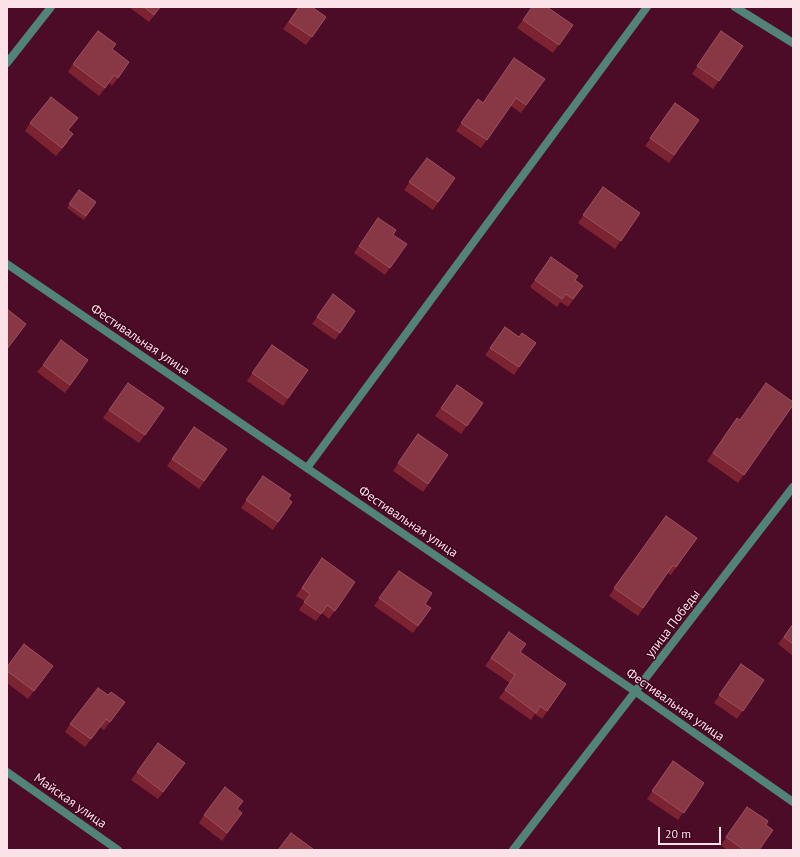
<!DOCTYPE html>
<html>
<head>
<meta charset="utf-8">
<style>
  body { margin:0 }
  #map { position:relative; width:800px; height:857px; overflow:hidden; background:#4c0c28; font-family:"PT Sans",sans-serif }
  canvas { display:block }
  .frame { position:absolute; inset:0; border:8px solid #fbe2e9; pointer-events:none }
  .scale { position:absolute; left:658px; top:827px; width:63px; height:18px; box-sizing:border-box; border:2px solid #fbe2e9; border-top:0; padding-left:5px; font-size:12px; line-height:14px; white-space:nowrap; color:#fbe2e9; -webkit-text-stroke:3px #40011f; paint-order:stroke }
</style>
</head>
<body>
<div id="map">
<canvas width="800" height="857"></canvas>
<div class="frame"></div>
<div class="scale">20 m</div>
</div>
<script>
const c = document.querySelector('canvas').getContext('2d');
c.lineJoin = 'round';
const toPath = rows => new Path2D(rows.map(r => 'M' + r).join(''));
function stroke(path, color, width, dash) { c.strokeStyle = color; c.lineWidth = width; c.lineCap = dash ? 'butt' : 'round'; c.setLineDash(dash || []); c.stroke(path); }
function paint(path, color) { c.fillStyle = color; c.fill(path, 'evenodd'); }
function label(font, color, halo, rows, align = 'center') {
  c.font = font + ' "PT Sans",sans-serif'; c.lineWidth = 3; c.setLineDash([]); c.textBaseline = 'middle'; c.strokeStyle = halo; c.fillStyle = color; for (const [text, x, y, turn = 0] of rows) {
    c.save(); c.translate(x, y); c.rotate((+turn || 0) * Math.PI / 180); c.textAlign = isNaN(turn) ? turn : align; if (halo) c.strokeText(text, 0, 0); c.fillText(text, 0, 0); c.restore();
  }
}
stroke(toPath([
  [307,468,647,7]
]), '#528378', 8);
stroke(toPath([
  [735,7,793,43],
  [7,63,51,7],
  [7,264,636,692,793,802],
  [7,772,118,850],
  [513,850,793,487]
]), '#528378', 8);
paint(toPath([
  [129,7,161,7,149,22],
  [299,7,326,17,306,45,283,29],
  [532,7,573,25,553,53,517,28],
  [721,31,743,46,713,89,692,74],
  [112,49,124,70,112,86,109,83,99,96,68,72,73,64],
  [545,79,521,113,511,106,481,148,456,131,478,99,483,102],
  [675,103,699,120,669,163,645,146],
  [78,118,69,130,68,142,56,156,25,131,30,123],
  [427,158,455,178,433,210,404,190],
  [603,187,640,213,615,249,578,223],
  [79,190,96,202,84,220,67,208],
  [378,218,393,235,407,244,385,275,354,253],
  [551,257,575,280,583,286,568,307,560,302,557,307,530,287],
  [333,294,355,311,335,340,312,324],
  [505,327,519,337,536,343,514,375,485,355],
  [272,345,308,370,283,406,247,381],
  [43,365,83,368,65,393,37,372],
  [128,383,164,408,139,443,103,418],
  [457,385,483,403,461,434,435,416],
  [793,405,738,483,707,461,737,418,740,420],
  [194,427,227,449,199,489,167,466],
  [418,434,448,455,423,492,393,471],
  [263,476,292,502,273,530,241,508],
  [666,516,697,538,671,575,667,573,638,616,609,596],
  [322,558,355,582,329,619,322,613,316,621,299,610,305,601,296,596],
  [399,571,425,604,431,608,413,633,374,606],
  [793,624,793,656,778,644],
  [509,632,520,652,566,684,542,719,535,714,531,720,499,698,510,683,485,666],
  [741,664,764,680,737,719,714,703],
  [7,667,47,674,28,699,7,683],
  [108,695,125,702,104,730,100,727,85,747,65,732,70,724],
  [673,761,704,783,678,820,647,799],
  [185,763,158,799,131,780,137,772],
  [747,807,766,825,759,850,727,850,721,845],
  [237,809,237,820,222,841,199,823,204,815]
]), '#7b2330');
const building = toPath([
  [144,7,160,7,154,15,144,7],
  [299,7,312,7,326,17,312,37,289,22,299,7],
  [532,7,547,7,573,25,559,45,523,20,532,7],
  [98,31,116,44,112,49,129,62,118,78,114,75,105,88,73,64,98,31],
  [721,31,743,46,719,81,697,66,721,31],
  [514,58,545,79,526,105,516,98,487,140,461,123,478,99,483,103,514,58],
  [51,97,78,118,68,130,73,134,62,148,30,123,51,97],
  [675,103,699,120,674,155,650,138,675,103],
  [427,158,455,178,438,202,409,182,427,158],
  [603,187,640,213,621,241,583,215,603,187],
  [79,190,96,202,86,216,69,204,79,190],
  [378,218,396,230,393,235,407,244,390,268,359,246,378,218],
  [551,257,578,276,575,280,583,286,573,299,566,294,562,299,535,280,551,257],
  [333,294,355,311,340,333,317,317,333,294],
  [7,309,26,324,7,349,7,309],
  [505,327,519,337,522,333,536,343,519,367,490,348,505,327],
  [61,340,88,360,70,385,43,365,61,340],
  [272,345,308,370,288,398,252,373,272,345],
  [128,383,164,408,145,435,109,410,128,383],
  [766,383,793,402,793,405,744,475,713,453,737,418,740,420,766,383],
  [457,385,483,403,467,426,441,408,457,385],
  [194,427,227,449,204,481,172,459,194,427],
  [418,434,448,455,428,484,398,463,418,434],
  [263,476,291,495,288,499,292,502,278,522,246,500,263,476],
  [666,516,697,538,676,567,673,565,643,608,614,588,666,516],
  [322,558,355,582,335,611,327,605,321,614,304,602,310,594,302,588,322,558],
  [399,571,432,593,425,604,431,608,418,626,379,598,399,571],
  [793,624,793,644,784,637,793,624],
  [509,632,526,644,520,652,566,684,547,711,540,706,536,713,505,690,515,675,491,658,509,632],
  [24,644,53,666,34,691,7,671,7,667,24,644],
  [741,664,764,680,743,711,719,695,741,664],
  [98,688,108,695,111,692,125,702,110,722,106,719,91,739,70,724,98,688],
  [158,743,185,763,163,792,137,772,158,743],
  [673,761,704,783,684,813,652,791,673,761],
  [225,787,243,801,237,809,242,813,227,833,204,815,225,787],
  [747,807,768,821,766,825,773,830,759,850,744,850,726,837,747,807],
  [291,833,313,849,312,850,278,850,291,833]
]);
paint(building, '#883844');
stroke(building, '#9a525e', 1);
label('13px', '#fbe2e9', '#40011f', [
  ["Фестивальная улица",140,340,34],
  ["Фестивальная улица",408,522,34],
  ["улица Победы",673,624,-53],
  ["Фестивальная улица",675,705,35],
  ["Майская улица",70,801,35]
]);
</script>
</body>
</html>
